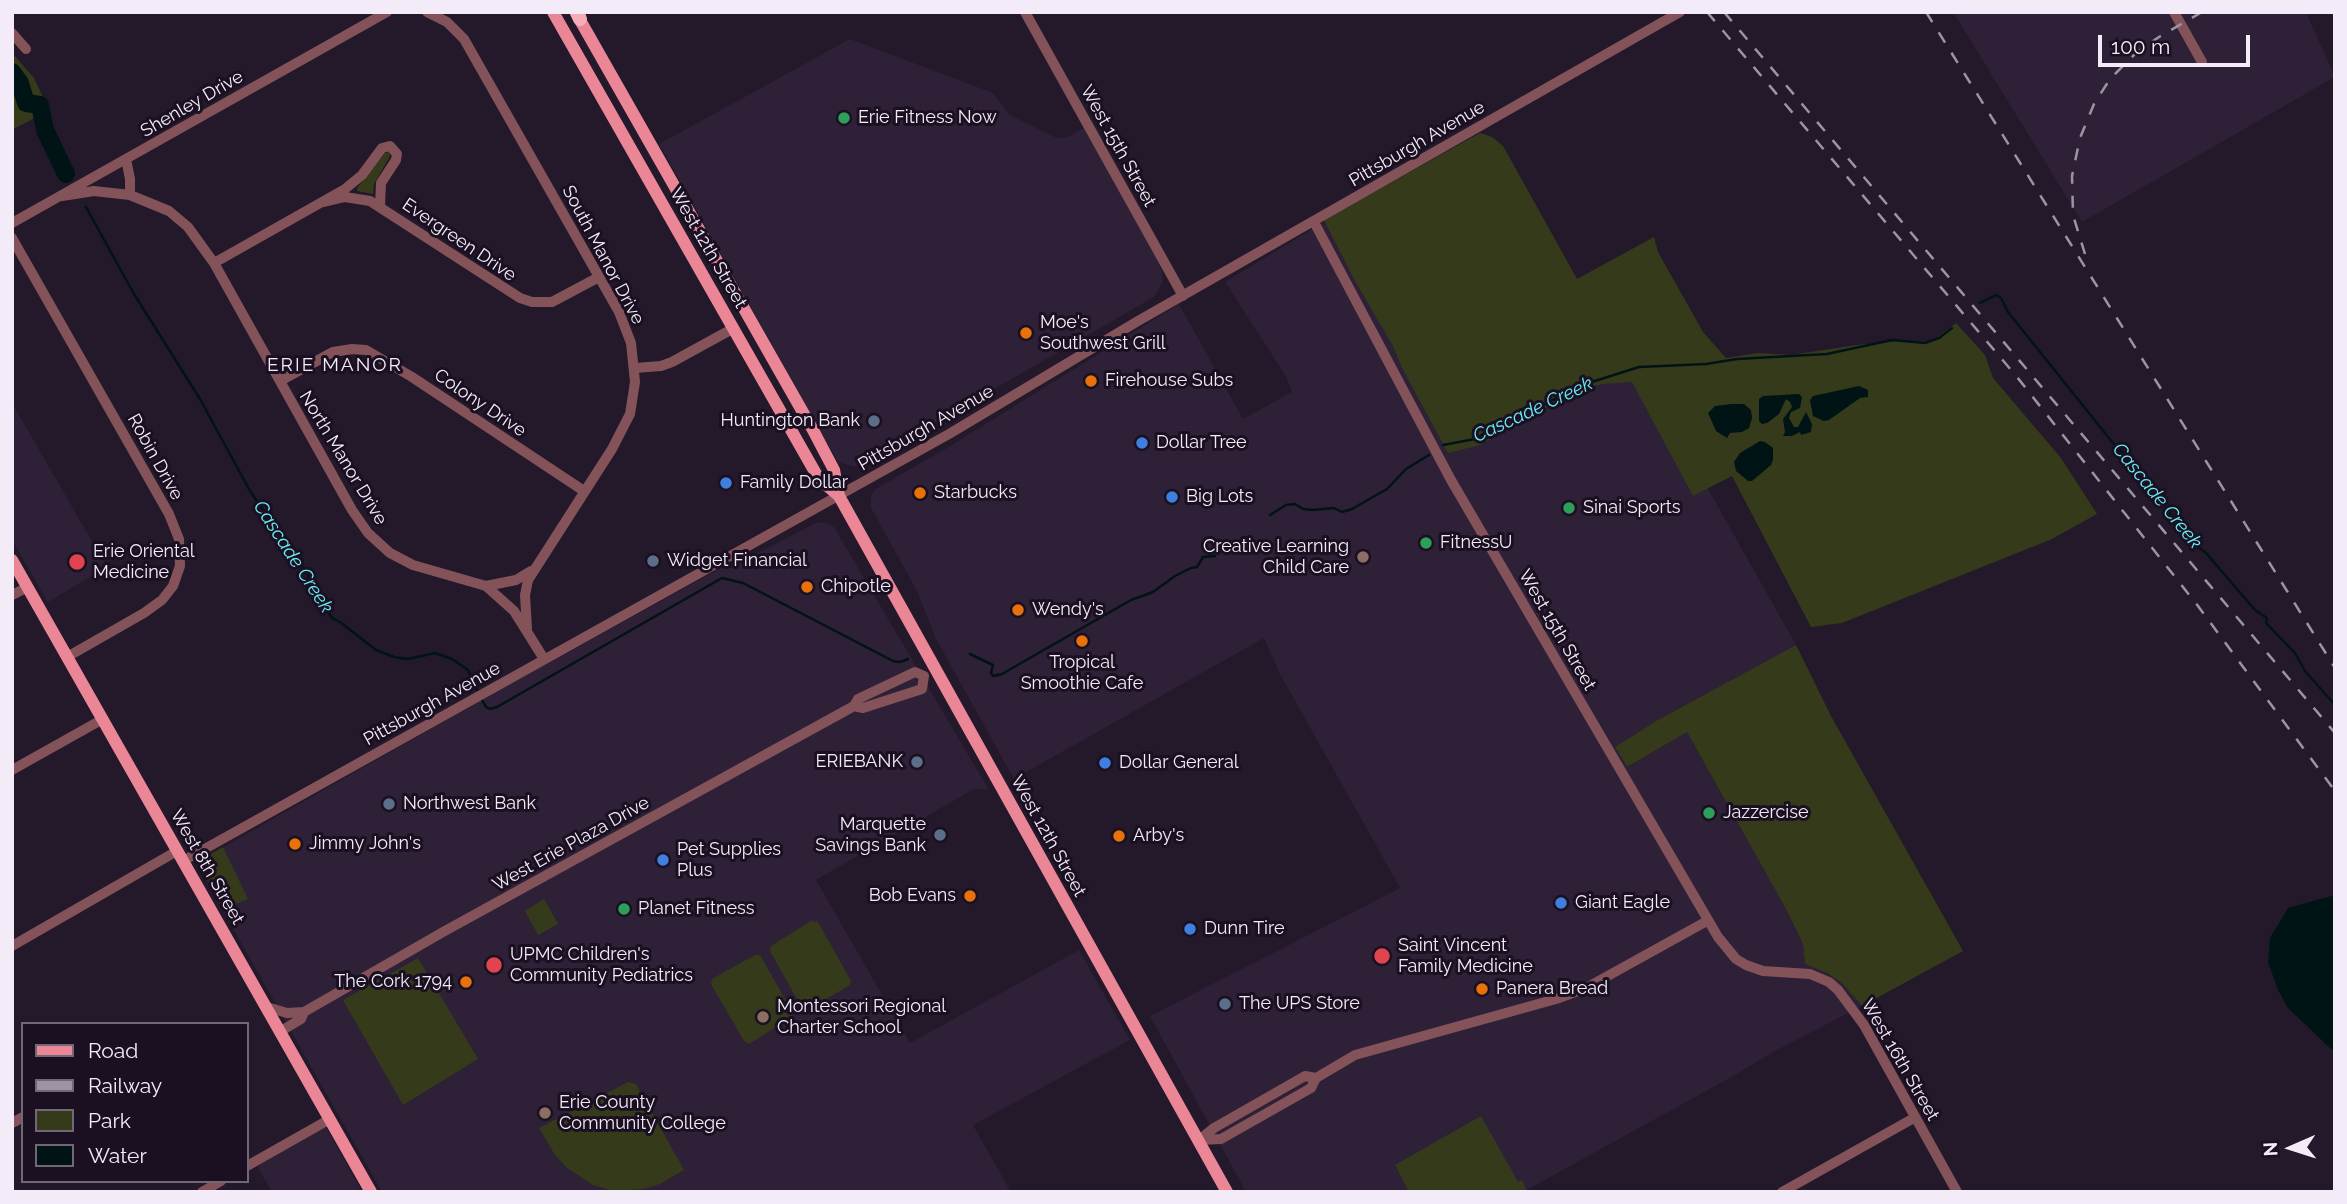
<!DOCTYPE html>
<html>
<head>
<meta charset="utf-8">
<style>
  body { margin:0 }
  #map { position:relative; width:2347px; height:1204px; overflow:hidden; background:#23192a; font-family:Raleway,sans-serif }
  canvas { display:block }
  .frame { position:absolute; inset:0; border:14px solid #f3ecf8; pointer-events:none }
  .legend { position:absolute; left:21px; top:1022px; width:228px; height:161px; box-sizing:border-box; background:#1a1021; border:2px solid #716877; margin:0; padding:9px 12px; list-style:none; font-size:21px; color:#f3ecf8 }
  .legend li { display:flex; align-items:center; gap:14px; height:35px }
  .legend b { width:35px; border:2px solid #716877 }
  .north { position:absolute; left:2256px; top:1113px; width:70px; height:70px; -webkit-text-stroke:5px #1a1021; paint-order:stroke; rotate:267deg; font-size:19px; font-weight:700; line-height:28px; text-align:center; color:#f3ecf8 }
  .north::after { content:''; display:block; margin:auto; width:24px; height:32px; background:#f3ecf8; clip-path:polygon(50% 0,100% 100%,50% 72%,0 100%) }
  .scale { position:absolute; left:2098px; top:35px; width:152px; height:32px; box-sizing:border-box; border:4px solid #f3ecf8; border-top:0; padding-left:9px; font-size:21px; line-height:24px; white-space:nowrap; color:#f3ecf8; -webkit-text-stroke:5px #1a1021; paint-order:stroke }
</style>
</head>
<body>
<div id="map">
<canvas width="2347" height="1204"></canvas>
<div class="frame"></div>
<ul class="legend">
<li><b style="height:9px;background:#eb8697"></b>Road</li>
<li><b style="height:9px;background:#9c94a2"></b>Railway</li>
<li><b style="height:19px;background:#353b1a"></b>Park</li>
<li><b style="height:19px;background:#001415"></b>Water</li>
</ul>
<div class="north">N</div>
<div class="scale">100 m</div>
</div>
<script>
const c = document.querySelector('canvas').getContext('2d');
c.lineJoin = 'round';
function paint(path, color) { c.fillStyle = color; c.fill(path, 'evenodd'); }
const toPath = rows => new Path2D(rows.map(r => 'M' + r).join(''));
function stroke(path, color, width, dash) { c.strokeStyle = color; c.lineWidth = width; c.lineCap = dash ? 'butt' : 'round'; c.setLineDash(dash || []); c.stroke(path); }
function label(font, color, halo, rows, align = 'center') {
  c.font = font + ' Raleway,sans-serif'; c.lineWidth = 6; c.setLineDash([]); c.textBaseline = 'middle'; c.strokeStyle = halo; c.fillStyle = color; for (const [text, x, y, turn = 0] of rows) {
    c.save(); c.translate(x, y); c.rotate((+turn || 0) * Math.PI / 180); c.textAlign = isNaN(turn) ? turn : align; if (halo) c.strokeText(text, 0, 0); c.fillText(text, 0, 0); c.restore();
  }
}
paint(toPath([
  [1953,12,2306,12,2335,77,2082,222],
  [850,39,993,93,1010,115,1057,138,1068,137,1084,128,1156,258,1162,271,1163,282,1154,297,911,437,854,467,838,462,659,144],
  [1480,133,1492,137,1503,146,1577,279,1666,414,1796,645,1656,721,1615,747,1627,767,1687,732,1786,909,1803,944,1805,964,1827,973,1842,983,1862,1006,1775,1051,1737,1074,1523,1192,1246,1192,1150,1016,1400,888,1280,674,1264,638,1014,779,936,639,917,591,871,508,871,495,876,489,950,446,1179,304,1243,419,1292,392,1285,375,1225,282,1317,226],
  [12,403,107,567,48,602,12,540],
  [823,522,834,527,989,790,974,789,816,880,910,1043,1079,950,1130,1040,973,1125,1011,1192,382,1192,217,900,201,869,204,858,494,693,725,566,756,554,816,523],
  [326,1127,362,1192,272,1192,257,1166,308,1135]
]), '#2d2037');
paint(toPath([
  [12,53,34,78,49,110,12,130],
  [1480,133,1492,137,1503,146,1577,279,1654,237,1658,252,1703,332,1726,358,1758,353,1791,355,1857,345,1897,341,1931,342,1956,323,1985,355,1993,378,2061,458,2097,514,2052,539,1842,623,1811,627,1732,476,1693,496,1632,382,1602,384,1576,391,1480,445,1448,453,1402,368,1393,346,1354,279,1324,220],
  [389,152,390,156,374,184,373,194,357,191,357,188,385,153],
  [1796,645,1831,716,1963,951,1862,1006,1842,983,1827,973,1805,964,1803,944,1786,909,1687,732,1627,767,1615,747,1656,721],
  [223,847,248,899,223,909,201,869,204,858],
  [544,899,558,924,538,935,525,911],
  [811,921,818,922,851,981,850,985,809,1009,802,1008,770,951,771,946],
  [755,955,760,955,793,1013,792,1017,749,1044,744,1041,711,984,712,979],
  [418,958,478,1059,403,1105,343,1000],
  [628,1082,636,1084,684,1170,660,1184,644,1189,613,1191,593,1185,567,1168,555,1155,539,1128],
  [1481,1116,1518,1182,1522,1180,1527,1192,1409,1192,1395,1165]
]), '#353b1a');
paint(toPath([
  [1859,386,1868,390,1868,397,1860,398,1829,420,1824,421,1813,416,1810,400,1813,396],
  [1799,394,1802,397,1800,408,1791,412,1789,418,1794,427,1798,427,1806,412,1812,424,1811,432,1801,435,1800,432,1792,436,1783,436,1785,432,1783,419,1792,407,1790,402,1786,399,1779,414,1767,423,1762,424,1759,421,1759,399,1763,396],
  [1731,404,1744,404,1751,410,1752,418,1749,428,1742,432,1730,433,1727,438,1716,431,1708,413,1715,406],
  [1760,441,1765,442,1773,448,1773,460,1771,465,1752,481,1748,481,1736,471,1734,462,1740,453],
  [2335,895,2335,1051,2331,1049,2288,1008,2278,990,2268,962,2270,938,2288,908]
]), '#001415');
stroke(toPath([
  [86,207,134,294,200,399,250,491,308,575,310,585,332,618,340,622,376,650,394,657,408,659,435,653,452,659,468,670,478,692],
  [1980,303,1996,295,2001,298,2008,312,2113,443,2126,456,2194,544,2206,553,2255,610,2267,618,2266,623,2295,653,2305,671,2335,705],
  [1443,445,1475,439,1503,422,1538,408,1576,387,1639,367,1706,364,1737,359,1827,354,1892,340,1925,343,1939,338,1952,328],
  [1270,515,1286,505,1295,504,1303,509,1312,510,1334,508,1342,512,1352,509,1387,489,1406,469,1429,455],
  [970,654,993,665,991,673,993,676,1002,674,1131,600,1153,592,1175,576,1191,568,1197,567,1203,557,1215,556],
  [481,698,486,707,490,709,497,707,722,578,743,583,893,661,900,662,908,659]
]), '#001415', 2.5);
stroke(toPath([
  [12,72,20,83,26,103,40,105,45,130,66,174]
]), '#001415', 18);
stroke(toPath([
  [427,12,447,22,464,39,619,312,631,343,635,382,630,414,612,449,528,580,525,595,527,629],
  [1025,12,1183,296],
  [2174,12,2202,62],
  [12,33,26,49],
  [126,159,130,179,130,195],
  [62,196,94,191,130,195,169,211,188,227,214,263,352,510,368,533,390,553,413,565,486,586,514,611,544,659],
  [324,202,345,197,370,201,520,298,532,302,552,302,599,277],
  [1314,222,1451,480,1718,937,1736,959,1746,965,1763,971,1810,974,1829,982,1838,990,1864,1025,1957,1192],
  [12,223,387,12],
  [12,238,169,514,179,539,180,566,173,586,162,600,144,613,67,657],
  [214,263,345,189,362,175,382,148,390,146,397,154,396,160,381,183,380,206],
  [635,368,661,366,672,362,734,328],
  [280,381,333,352,352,349,366,350,412,377,584,491],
  [486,586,516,580,531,571],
  [12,595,28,587],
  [12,770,103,719],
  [183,861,949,434,1138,321,1680,12],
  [12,946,177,851],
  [267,1007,287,1013,304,1012,443,932,854,706,858,699,915,672,924,676,922,689,863,708,854,706],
  [281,1031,301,1019,304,1012],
  [12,1123,23,1117],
  [1199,1140,1221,1139,1311,1088,1316,1078,1355,1055,1556,999,1586,988,1707,921],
  [1199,1140,1214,1128,1305,1076,1316,1078],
  [247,1166,330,1119],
  [202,1192,221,1181],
  [1782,1192,1914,1118]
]), '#84535a', 10);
stroke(toPath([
  [553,12,819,479,839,496],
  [576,13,813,430,834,470,839,496,1227,1192],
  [12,560,371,1192]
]), '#eb8697', 12);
stroke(toPath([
  [577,12,580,19]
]), '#f7adb8', 14);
stroke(toPath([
  [1707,12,2017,377,2198,606,2335,791],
  [1724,12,2335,733],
  [1926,12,2335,668],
  [2085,254,2073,215,2072,176,2080,138,2094,104,2110,79,2136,53,2159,37,2202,12]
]), '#9c94a2', 2.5, [12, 12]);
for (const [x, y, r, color] of [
  [844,118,7,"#2e9e5b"],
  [1026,333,7,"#e8710a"],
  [1091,381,7,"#e8710a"],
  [874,421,7,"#5c6f8a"],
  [1142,443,7,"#3f7fe0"],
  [726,483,7,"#3f7fe0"],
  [920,493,7,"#e8710a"],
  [1172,497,7,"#3f7fe0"],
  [1569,508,7,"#2e9e5b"],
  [1426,543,7,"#2e9e5b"],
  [1363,557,7,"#8d6e63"],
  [653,561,7,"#5c6f8a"],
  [77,562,9,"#e0444e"],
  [807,587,7,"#e8710a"],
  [1018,610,7,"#e8710a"],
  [1082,641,7,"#e8710a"],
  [917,762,7,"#5c6f8a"],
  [1105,763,7,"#3f7fe0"],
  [389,804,7,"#5c6f8a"],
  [1709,813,7,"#2e9e5b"],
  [940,835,7,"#5c6f8a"],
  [1119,836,7,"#e8710a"],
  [295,844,7,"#e8710a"],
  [663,860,7,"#3f7fe0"],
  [970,896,7,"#e8710a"],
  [1561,903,7,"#3f7fe0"],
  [624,909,7,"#2e9e5b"],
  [1190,929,7,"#3f7fe0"],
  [1382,956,9,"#e0444e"],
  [494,965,9,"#e0444e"],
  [466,982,7,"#e8710a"],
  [1482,989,7,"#e8710a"],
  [1225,1004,7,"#5c6f8a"],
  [763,1017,7,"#8d6e63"],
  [545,1113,7,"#8d6e63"]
]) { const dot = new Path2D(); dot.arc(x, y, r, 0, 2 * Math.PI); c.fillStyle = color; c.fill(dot); stroke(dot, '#1a1021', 2.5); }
label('18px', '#f3ecf8', '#1a1021', [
  ["Shenley Drive",192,104,-30],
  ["Pittsburgh Avenue",1417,144,-30],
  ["West 15th Street",1118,146,61],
  ["Evergreen Drive",459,240,34],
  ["West 12th Street",708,248,60],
  ["South Manor Drive",603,255,62],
  ["Colony Drive",480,403,34],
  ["Pittsburgh Avenue",926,428,-30],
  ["Robin Drive",155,457,61],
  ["North Manor Drive",343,458,59],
  ["West 15th Street",1557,630,60],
  ["Pittsburgh Avenue",432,704,-29],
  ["West 12th Street",1048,836,61],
  ["West Erie Plaza Drive",571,844,-29],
  ["West 8th Street",207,867,60],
  ["West 16th Street",1900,1060,60]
]);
label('18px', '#f3ecf8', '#1a1021', [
  ["Erie Fitness Now",858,118],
  ["Moe's",1040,323],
  ["Southwest Grill",1040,344],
  ["Firehouse Subs",1105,381],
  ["Huntington Bank",860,421,"right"],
  ["Dollar Tree",1156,443],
  ["Family Dollar",740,483],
  ["Starbucks",934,493],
  ["Big Lots",1186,497],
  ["Sinai Sports",1583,508],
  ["FitnessU",1440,543],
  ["Creative Learning",1349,547,"right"],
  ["Child Care",1349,568,"right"],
  ["Erie Oriental",93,552],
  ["Medicine",93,573],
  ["Widget Financial",667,561],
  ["Chipotle",821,587],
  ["Wendy's",1032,610],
  ["Tropical",1082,663,"center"],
  ["Smoothie Cafe",1082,684,"center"],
  ["ERIEBANK",903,762,"right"],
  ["Dollar General",1119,763],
  ["Northwest Bank",403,804],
  ["Jazzercise",1723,813],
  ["Marquette",926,825,"right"],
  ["Savings Bank",926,846,"right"],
  ["Arby's",1133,836],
  ["Jimmy John's",309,844],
  ["Pet Supplies",677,850],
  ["Plus",677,871],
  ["Bob Evans",956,896,"right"],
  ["Giant Eagle",1575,903],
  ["Planet Fitness",638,909],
  ["Dunn Tire",1204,929],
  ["Saint Vincent",1398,946],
  ["Family Medicine",1398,967],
  ["UPMC Children's",510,955],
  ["Community Pediatrics",510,976],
  ["The Cork 1794",452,982,"right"],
  ["Panera Bread",1496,989],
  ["The UPS Store",1239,1004],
  ["Montessori Regional",777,1007],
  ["Charter School",777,1028],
  ["Erie County",559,1103],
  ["Community College",559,1124]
], 'left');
c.letterSpacing = '2px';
label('19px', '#f3ecf8', '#1a1021', [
  ["ERIE MANOR",335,365]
]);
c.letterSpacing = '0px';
label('italic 19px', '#68edf3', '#1a1021', [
  ["Cascade Creek",1533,410,-25],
  ["Cascade Creek",2157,496,51],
  ["Cascade Creek",293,557,57]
]);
</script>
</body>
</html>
